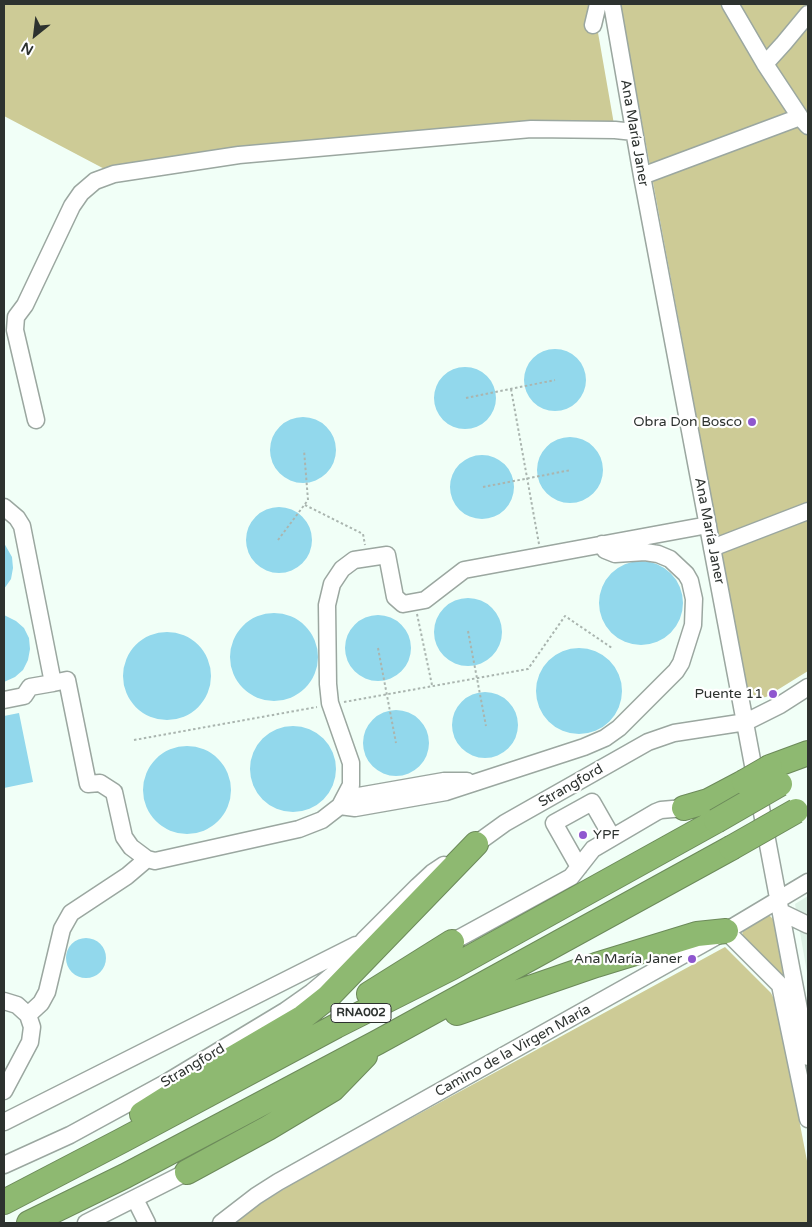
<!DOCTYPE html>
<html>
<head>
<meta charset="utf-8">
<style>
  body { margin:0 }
  #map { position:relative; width:812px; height:1227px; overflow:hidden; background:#f1fff7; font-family:"Varela Round",sans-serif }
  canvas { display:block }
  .frame { position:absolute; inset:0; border:5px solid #2d322f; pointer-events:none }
  .north { position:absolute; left:10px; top:10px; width:50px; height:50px; -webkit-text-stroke:4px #fff; paint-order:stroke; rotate:209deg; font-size:14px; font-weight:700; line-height:20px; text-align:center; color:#2d322f }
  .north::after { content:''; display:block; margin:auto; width:18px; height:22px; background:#2d322f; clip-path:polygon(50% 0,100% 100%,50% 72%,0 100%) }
</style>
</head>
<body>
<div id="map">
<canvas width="812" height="1227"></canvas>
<div class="frame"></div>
<div class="north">N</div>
</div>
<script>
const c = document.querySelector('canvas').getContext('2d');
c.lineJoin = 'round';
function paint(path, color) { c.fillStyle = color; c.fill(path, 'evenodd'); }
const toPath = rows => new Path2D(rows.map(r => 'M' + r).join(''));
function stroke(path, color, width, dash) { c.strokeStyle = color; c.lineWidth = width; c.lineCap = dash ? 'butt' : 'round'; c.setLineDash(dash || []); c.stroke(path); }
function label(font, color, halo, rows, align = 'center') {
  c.font = font + ' "Varela Round",sans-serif'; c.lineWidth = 4.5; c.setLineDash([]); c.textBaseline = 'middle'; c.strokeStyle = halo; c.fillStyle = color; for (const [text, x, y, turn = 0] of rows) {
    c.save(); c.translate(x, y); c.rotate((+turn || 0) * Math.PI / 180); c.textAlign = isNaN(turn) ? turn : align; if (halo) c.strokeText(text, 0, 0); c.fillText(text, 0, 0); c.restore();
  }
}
paint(toPath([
  [808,896,808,978,795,904]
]), '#def2e6');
paint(toPath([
  [4,4,593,4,615,130,531,129,114,174,4,116],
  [620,4,808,4,808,671,766,697,758,698,752,696,747,690],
  [763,916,770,916,775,921,789,989,742,937,743,927],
  [725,947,771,993,777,1005,808,1166,808,1223,233,1223,247,1212,305,1176]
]), '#cdcb96');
paint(toPath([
  '524 380a31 31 0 1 1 62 0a31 31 0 1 1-62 0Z',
  '434 398a31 31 0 1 1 62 0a31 31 0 1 1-62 0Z',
  '270 450a33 33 0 1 1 66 0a33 33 0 1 1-66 0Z',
  '537 470a33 33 0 1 1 66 0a33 33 0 1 1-66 0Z',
  '450 487a32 32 0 1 1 64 0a32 32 0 1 1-64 0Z',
  '246 540a33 33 0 1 1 66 0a33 33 0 1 1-66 0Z',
  [4,543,12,557,13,568,11,579,4,589],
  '599 603a42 42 0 1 1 84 0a42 42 0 1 1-84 0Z',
  '434 632a34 34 0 1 1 68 0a34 34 0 1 1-68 0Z',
  '230 657a44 44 0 1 1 88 0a44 44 0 1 1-88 0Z',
  '345 648a33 33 0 1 1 66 0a33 33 0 1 1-66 0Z',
  [4,615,16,621,24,628,29,638,30,649,28,660,23,670,15,677,4,682],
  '123 676a44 44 0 1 1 88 0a44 44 0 1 1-88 0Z',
  '536 691a43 43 0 1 1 86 0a43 43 0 1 1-86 0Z',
  '452 725a33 33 0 1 1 66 0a33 33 0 1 1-66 0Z',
  '363 743a33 33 0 1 1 66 0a33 33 0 1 1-66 0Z',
  [19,713,33,782,4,788,4,716],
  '250 769a43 43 0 1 1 86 0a43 43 0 1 1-86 0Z',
  '143 790a44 44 0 1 1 88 0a44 44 0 1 1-88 0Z',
  '66 958a20 20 0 1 1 40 0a20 20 0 1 1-40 0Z'
]), '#92d8ec');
const minor = toPath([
  [612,4,642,176,808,1057],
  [730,4,765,64,800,117,808,126],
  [593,25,598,4],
  [765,64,784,43,808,14],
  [642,176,800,117],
  [36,420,15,330,16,317,25,305,72,206,81,193,95,181,114,174,239,155,531,129,615,130,634,132],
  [4,507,17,518,22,526,53,683,67,680,88,784,100,783,114,792,124,837,131,847,147,859,155,861,299,829,322,820,340,806,351,785,351,763,330,703,328,684,327,605,332,584,342,569,354,560,387,555,395,597,403,604,425,600,464,570,708,525],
  [712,548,808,511],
  [4,700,24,696,30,687,53,683],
  [340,806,355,808,446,792,584,747,605,738,619,728,676,671,681,663,693,625,694,599,690,581,686,574,670,559,658,554,645,552,615,554,605,550,602,544],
  [341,806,353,797,444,781,467,781],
  [469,849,505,823,648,742,674,733,746,722,780,705,808,687],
  [579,867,554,823,592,802,612,837],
  [781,912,808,925],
  [726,931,780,985,808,1119],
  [452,942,571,877,593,849,656,812,661,810,684,808],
  [4,1001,17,1005,28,1015,32,1027,30,1042,4,1091],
  [28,1015,41,1003,47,992,62,929,71,913,127,876,147,859],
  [4,1122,356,945],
  [4,1165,70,1135,169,1081,285,1011,312,992,336,972,364,940,418,886,432,873,444,865],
  [135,1199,147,1223],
  [86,1223,187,1172],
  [221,1223,256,1196,278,1182,726,931,808,882]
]);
const highway = toPath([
  [770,767,808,753],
  [684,808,708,801,744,782],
  [369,994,452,942],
  [457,1013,596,965,697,934,726,931],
  [142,1114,204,1075,303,1017,327,998,476,844],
  [187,1172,268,1128,333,1089,365,1056],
  [4,1202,123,1140,336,1026,451,968,716,821],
  [29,1223,125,1176,378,1042,731,848]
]);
stroke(minor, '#9ba7a0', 19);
stroke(highway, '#6c8a5a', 26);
stroke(toPath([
  [511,389,539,544],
  [466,398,555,380],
  [483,487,571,470],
  [305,505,363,534,365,545],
  [278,540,308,500,304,450],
  [417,614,432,685],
  [468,631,486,726],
  [378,648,396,743],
  [344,702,528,669,565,616,612,648],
  [134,740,317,707]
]), '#aab5af', 2, [2.5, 2.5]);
stroke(minor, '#fff', 16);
stroke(highway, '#8eb971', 24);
const highwayBridge = toPath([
  [744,782,770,767],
  [716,821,780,784],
  [731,848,796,811]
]);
stroke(highwayBridge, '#6c8a5a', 26, []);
stroke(highwayBridge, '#8eb971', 24);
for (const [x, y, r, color] of [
  [752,422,5,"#8f57cf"],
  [773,694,5,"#8f57cf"],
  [583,835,5,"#8f57cf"],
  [692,959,5,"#8f57cf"]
]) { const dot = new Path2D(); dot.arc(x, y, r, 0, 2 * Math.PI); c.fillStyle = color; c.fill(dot); stroke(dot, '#fff', 2); }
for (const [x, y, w] of [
  [361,1013,60]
]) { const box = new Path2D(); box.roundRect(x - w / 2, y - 9.5, w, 19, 4); c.fillStyle = '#fff'; c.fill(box); stroke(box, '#2d322f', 1); }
label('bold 12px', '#2d322f', null, [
  ["RNA002",361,1013]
]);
label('14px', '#2d322f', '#fff', [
  ["Ana María Janer",634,133,80],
  ["Ana María Janer",709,531,79],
  ["Strangford",571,786,-30],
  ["Camino de la Virgen María",513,1051,-29],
  ["Strangford",193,1066,-31]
]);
label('14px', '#2d322f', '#fff', [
  ["Obra Don Bosco",742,422],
  ["Puente 11",763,694],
  ["YPF",593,835,"left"],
  ["Ana María Janer",682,959]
], 'right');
</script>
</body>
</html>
